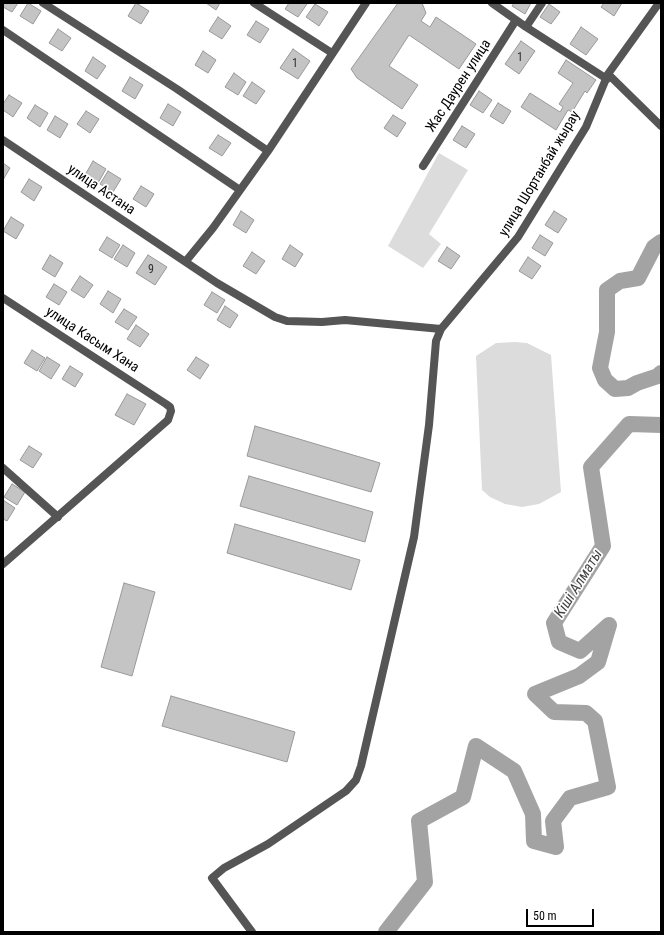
<!DOCTYPE html>
<html>
<head>
<meta charset="utf-8">
<style>
  body { margin:0 }
  #map { position:relative; width:664px; height:935px; overflow:hidden; background:#fff; font-family:"Roboto Condensed",sans-serif }
  canvas { display:block }
  .frame { position:absolute; inset:0; border:4px solid #000; pointer-events:none }
  .scale { position:absolute; left:526px; top:909px; width:68px; height:18px; box-sizing:border-box; border:2px solid #000; border-top:0; padding-left:5px; font-size:12px; line-height:14px; white-space:nowrap; color:#000; -webkit-text-stroke:3px #fff; paint-order:stroke }
</style>
</head>
<body>
<div id="map">
<canvas width="664" height="935"></canvas>
<div class="frame"></div>
<div class="scale">50 m</div>
</div>
<script>
const c = document.querySelector('canvas').getContext('2d');
c.lineJoin = 'round';
function paint(path, color) { c.fillStyle = color; c.fill(path, 'evenodd'); }
const toPath = rows => new Path2D(rows.map(r => 'M' + r).join(''));
function stroke(path, color, width, dash) { c.strokeStyle = color; c.lineWidth = width; c.lineCap = dash ? 'butt' : 'round'; c.setLineDash(dash || []); c.stroke(path); }
function label(font, color, halo, rows, align = 'center') {
  c.font = font + ' "Roboto Condensed",sans-serif'; c.lineWidth = 3.5; c.setLineDash([]); c.textBaseline = 'middle'; c.strokeStyle = halo; c.fillStyle = color; for (const [text, x, y, turn = 0] of rows) {
    c.save(); c.translate(x, y); c.rotate((+turn || 0) * Math.PI / 180); c.textAlign = isNaN(turn) ? turn : align; if (halo) c.strokeText(text, 0, 0); c.fillText(text, 0, 0); c.restore();
  }
}
paint(toPath([
  [439,153,468,170,429,234,441,244,423,268,388,246],
  [515,342,527,343,551,355,561,492,539,504,522,507,505,504,490,497,482,490,476,356,496,343]
]), '#dcdcdc');
stroke(toPath([
  [661,242,654,247,638,278,620,281,607,290,607,332,600,368,605,380,615,389,628,388,637,383,658,376,661,373],
  [386,932,425,882,419,821,463,797,476,746,514,771,533,814,534,841,556,847,553,821,570,798,608,787,595,721,586,713,554,712,535,694,579,676,598,662,609,625,580,651,559,642,554,623,603,546,591,467,629,424,661,425]
]), '#a3a3a3', 16);
const building = toPath([
  [3,3,18,3,12,12,3,7,3,3],
  [28,3,41,11,33,24,20,16,28,3],
  [136,3,149,11,141,24,128,16,136,3],
  [206,3,220,3,216,10,206,3],
  [289,3,305,3,307,4,298,17,285,9,289,3],
  [398,3,422,3,426,13,421,21,430,27,436,17,476,44,459,69,409,35,389,66,418,85,402,109,357,78,351,69,398,3],
  [514,3,531,3,525,14,512,6,514,3],
  [604,3,622,3,614,16,601,7,604,3],
  [315,4,328,12,319,26,306,17,315,4],
  [549,4,560,12,551,24,540,17,549,4],
  [218,17,231,26,222,39,209,31,218,17],
  [256,21,269,29,260,43,247,35,256,21],
  [581,27,598,39,586,55,570,44,581,27],
  [58,29,71,38,62,51,49,43,58,29],
  [521,41,535,51,519,74,505,64,521,41],
  [293,49,310,61,298,79,280,68,293,49],
  [203,51,216,60,208,73,195,65,203,51],
  [93,57,106,66,97,79,85,71,93,57],
  [566,60,596,80,587,93,585,91,572,112,568,110,556,130,521,107,530,93,560,112,563,107,559,104,573,83,558,73,566,60],
  [234,73,246,82,238,95,225,87,234,73],
  [130,77,143,85,135,99,122,91,130,77],
  [252,82,265,91,256,104,243,96,252,82],
  [479,91,492,100,483,113,470,105,479,91],
  [9,95,22,103,13,117,3,110,3,104,9,95],
  [498,103,511,111,503,124,490,116,498,103],
  [168,104,181,112,173,126,160,118,168,104],
  [35,105,48,113,40,127,27,118,35,105],
  [86,111,99,119,90,133,77,124,86,111],
  [393,115,406,123,397,137,384,128,393,115],
  [55,116,68,124,60,138,47,130,55,116],
  [462,126,475,134,466,148,453,140,462,126],
  [218,135,231,143,222,156,209,148,218,135],
  [93,161,106,169,98,183,85,175,93,161],
  [3,163,10,168,3,180,3,163],
  [108,171,121,179,113,192,100,184,108,171],
  [29,179,42,187,34,201,21,192,29,179],
  [141,186,154,194,146,207,133,199,141,186],
  [241,211,254,220,246,233,233,225,241,211],
  [554,211,567,219,558,233,545,225,554,211],
  [11,217,24,225,16,239,3,231,11,217],
  [540,235,553,243,545,256,532,248,540,235],
  [107,237,120,245,112,258,99,250,107,237],
  [123,245,135,253,127,267,114,259,123,245],
  [290,245,303,254,295,267,282,259,290,245],
  [447,247,460,256,451,269,438,261,447,247],
  [252,252,265,261,256,274,243,266,252,252],
  [50,255,63,263,55,277,42,269,50,255],
  [148,255,167,267,155,285,136,273,148,255],
  [528,257,541,266,532,279,519,271,528,257],
  [80,276,93,285,84,298,71,290,80,276],
  [54,284,67,292,59,305,46,297,54,284],
  [108,291,121,299,113,313,100,304,108,291],
  [212,292,225,300,217,313,204,305,212,292],
  [225,306,238,315,230,328,217,320,225,306],
  [124,309,137,317,128,330,115,322,124,309],
  [136,325,149,334,140,347,127,339,136,325],
  [32,350,45,358,37,371,24,363,32,350],
  [47,357,60,365,51,379,39,371,47,357],
  [196,357,209,365,200,379,187,370,196,357],
  [70,366,83,374,75,387,62,379,70,366],
  [127,394,146,404,134,425,115,415,127,394],
  [255,426,380,463,371,492,247,456,255,426],
  [29,446,42,454,33,468,20,460,29,446],
  [249,476,373,512,365,542,240,506,249,476],
  [12,484,25,492,17,505,4,497,12,484],
  [3,500,15,508,7,521,3,519,3,500],
  [235,524,360,560,351,590,227,553,235,524],
  [124,583,155,592,132,676,101,667,124,583],
  [171,696,295,732,287,762,162,726,171,696]
]);
paint(building, '#c4c4c4');
stroke(building, '#999', 1);
stroke(toPath([
  [43,3,177,89,268,151,366,3],
  [254,3,332,53],
  [492,3,526,27,607,79],
  [526,27,542,3],
  [3,30,240,190],
  [608,74,661,126],
  [3,140,217,283,275,317,287,321,322,322,345,320,441,329],
  [423,166,516,20],
  [186,261,213,228,268,151],
  [3,298,166,404,170,407,171,411,168,420,3,564],
  [3,468,58,517],
  [252,932,212,878,224,868,268,844,346,791,356,780,361,766,414,537,429,425,436,341,441,329,518,237,586,127,608,74,659,3]
]), '#555', 8);
label('12px', '#313131', null, [
  ["1",520,58],
  ["1",295,64],
  ["9",151,270]
]);
label('14px', '#000', '#fff', [
  ["Жас Даурен улица",459,86,-57],
  ["улица Шортанбай жырау",540,174,-59],
  ["улица Астана",101,190,34],
  ["улица Касым Хана",92,340,33]
]);
label('italic 15px', '#444', '#fff', [
  ["Кіші Алматы",579,584,-58]
]);
</script>
</body>
</html>
